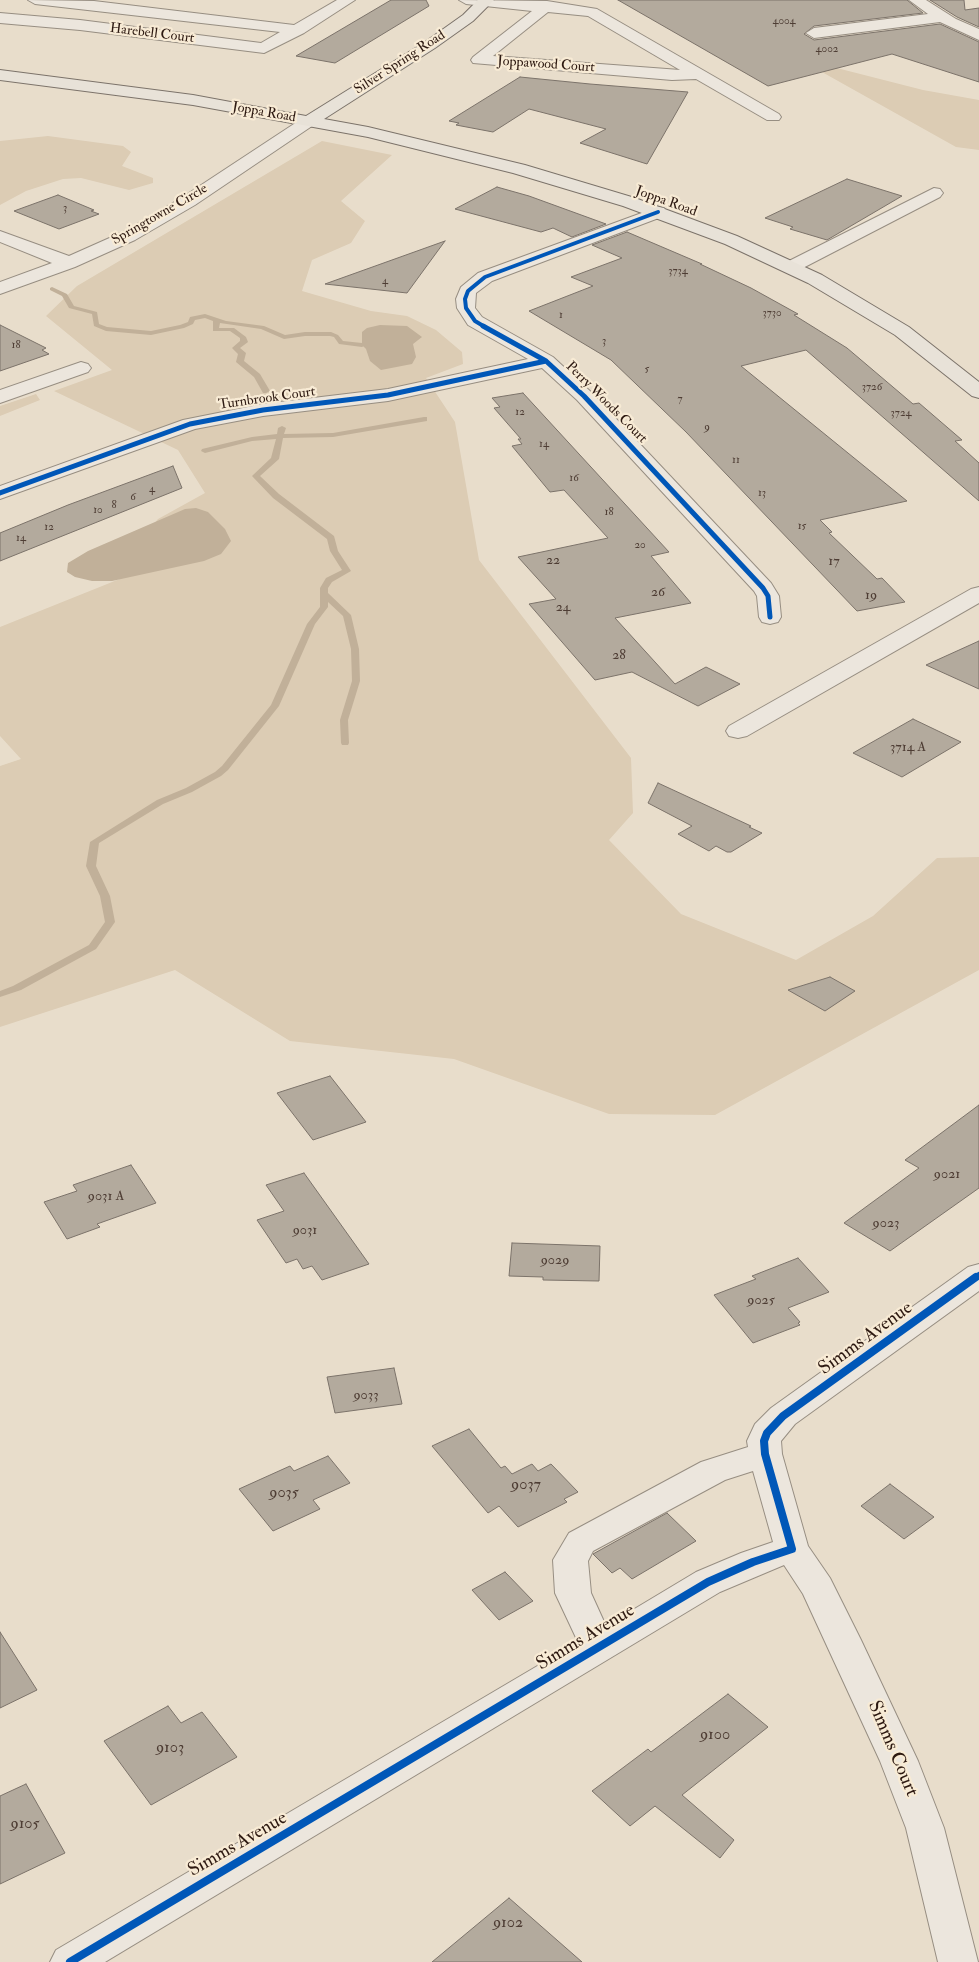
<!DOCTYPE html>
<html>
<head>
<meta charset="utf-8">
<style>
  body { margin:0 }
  canvas { display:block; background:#e8ddcb }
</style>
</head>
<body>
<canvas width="979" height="1962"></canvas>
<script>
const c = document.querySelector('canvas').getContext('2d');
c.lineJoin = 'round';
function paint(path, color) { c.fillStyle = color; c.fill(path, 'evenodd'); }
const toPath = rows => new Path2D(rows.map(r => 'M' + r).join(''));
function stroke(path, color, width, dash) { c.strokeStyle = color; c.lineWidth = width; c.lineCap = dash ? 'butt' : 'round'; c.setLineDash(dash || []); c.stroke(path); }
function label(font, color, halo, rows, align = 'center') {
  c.font = font + ' "IM FELL Double Pica",serif'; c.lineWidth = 4.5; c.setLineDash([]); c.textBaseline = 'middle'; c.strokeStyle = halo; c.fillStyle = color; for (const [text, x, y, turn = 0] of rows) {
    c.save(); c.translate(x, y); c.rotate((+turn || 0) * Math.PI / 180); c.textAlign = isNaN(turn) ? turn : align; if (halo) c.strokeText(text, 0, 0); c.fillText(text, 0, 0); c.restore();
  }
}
paint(toPath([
  [825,65,923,90,979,100,979,150,956,147,813,67],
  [48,136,123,146,131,152,122,166,153,178,153,183,129,190,81,178,63,179,26,191,0,205,0,141],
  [322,141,392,155,341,201,365,221,351,243,312,260,302,291,371,311,407,316,436,330,462,352,463,364,426,378,455,422,479,560,631,758,633,813,609,840,681,914,796,960,873,916,937,858,979,857,979,970,715,1115,609,1114,454,1059,290,1041,175,970,0,1027,0,766,21,759,0,736,0,627,162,562,140,541,158,519,205,493,178,450,54,391,112,370,46,316,77,286],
  [36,394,40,400,0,416,0,406]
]), '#dcccb4');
paint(toPath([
  [380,325,407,326,422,337,413,344,416,357,412,364,381,370,370,361,366,349,362,345,362,332,367,328],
  [196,508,208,512,225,529,231,541,221,554,204,561,112,581,92,581,75,577,67,572,68,563,88,551,185,509]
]), '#c1b099');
paint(toPath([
  [52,287,67,294,74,306,97,312,99,324,107,327,151,331,180,325,188,322,190,317,205,314,226,321,264,326,285,335,305,332,331,332,338,335,343,341,362,343,366,345,362,347,339,344,334,337,330,336,305,336,284,339,261,329,220,323,219,328,234,328,246,337,248,342,240,348,246,353,244,361,260,374,270,391,266,393,263,393,254,377,236,362,238,354,232,348,240,341,240,338,230,331,213,331,213,321,205,318,195,320,193,324,184,328,151,335,106,331,94,326,92,314,69,308,62,296,50,290,50,288,52,287],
  [424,417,427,417,427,421,333,437,283,438,279,459,260,476,279,494,334,536,338,551,351,571,332,582,328,588,328,593,351,615,359,649,360,681,348,720,349,743,348,745,342,745,341,743,340,720,352,681,351,649,343,616,328,602,328,607,315,624,279,706,228,770,221,776,192,792,163,804,99,843,96,866,110,896,115,922,96,949,21,990,0,997,0,991,13,986,89,945,105,922,100,896,86,866,90,842,157,800,186,788,215,772,222,766,271,705,307,624,320,607,320,588,326,578,342,570,330,551,327,539,273,498,252,476,271,458,276,439,252,441,205,453,201,451,202,449,252,437,277,434,278,428,282,426,286,428,284,434,333,433,424,417]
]), '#c1b099');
const building = toPath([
  [391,0,426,0,429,6,335,63,296,56,391,0],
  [618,0,907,0,923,13,814,26,804,34,814,40,940,24,979,42,979,82,892,54,768,86,618,0],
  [930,0,964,0,965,10,979,8,979,27,957,17,930,0],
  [520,77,590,84,688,92,647,164,580,143,606,129,529,109,493,132,456,125,459,123,449,121,520,77],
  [847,179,902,196,827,240,790,229,793,227,765,218,847,179],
  [497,187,529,196,606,224,572,237,553,228,541,232,455,209,497,187],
  [58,195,94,210,91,211,99,214,59,229,14,211,58,195],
  [627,232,702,264,700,264,751,288,798,314,794,315,847,348,913,404,919,403,962,440,955,441,979,463,979,501,806,350,741,366,907,501,820,520,832,532,829,533,877,579,882,578,905,602,857,611,686,432,611,360,529,311,593,286,571,277,622,258,592,245,627,232],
  [445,241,407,293,325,284,445,241],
  [0,325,46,348,42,350,49,354,0,371,0,325],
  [523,393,669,552,651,556,691,603,615,618,675,684,706,667,740,684,698,706,632,672,595,680,529,604,556,599,518,557,608,538,564,490,550,492,512,446,522,444,518,439,521,439,494,408,500,407,492,398,523,393],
  [173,466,182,488,0,561,0,533,68,505,173,466],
  [979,641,979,689,926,665,979,641],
  [913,719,961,742,902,777,853,753,913,719],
  [658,783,751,826,749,827,762,833,731,852,727,852,716,846,709,851,678,834,692,826,648,803,658,783],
  [830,977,855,991,825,1011,788,990,830,977],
  [330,1076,366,1122,313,1140,277,1093,330,1076],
  [979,1105,979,1188,890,1251,844,1223,919,1168,905,1160,979,1105],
  [131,1165,156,1203,97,1224,100,1227,67,1239,44,1202,77,1191,73,1185,131,1165],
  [304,1173,369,1264,322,1280,312,1266,303,1269,297,1259,286,1263,257,1220,284,1211,266,1185,304,1173],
  [512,1243,600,1246,599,1281,543,1280,543,1277,509,1276,512,1243],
  [798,1258,829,1292,788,1308,800,1322,798,1323,800,1325,753,1343,714,1295,756,1279,752,1276,798,1258],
  [394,1368,402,1404,335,1413,327,1377,394,1368],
  [469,1429,501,1468,505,1466,512,1474,532,1464,538,1471,551,1464,578,1492,564,1499,567,1502,518,1527,499,1506,488,1513,432,1446,469,1429],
  [328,1456,350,1483,313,1500,320,1509,273,1531,239,1489,290,1466,294,1471,328,1456],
  [890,1484,934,1517,904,1539,861,1506,890,1484],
  [667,1513,696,1541,632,1579,620,1568,612,1573,593,1554,667,1513],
  [505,1572,533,1601,499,1620,472,1590,505,1572],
  [0,1632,37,1690,0,1708,0,1632],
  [728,1694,768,1727,682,1795,734,1840,720,1858,655,1806,630,1826,592,1791,648,1749,651,1752,728,1694],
  [168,1706,181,1723,202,1712,237,1757,151,1805,104,1741,168,1706],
  [26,1784,65,1853,0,1884,0,1796,26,1784],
  [509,1898,582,1962,432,1962,509,1898]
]);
paint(building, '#b3aa9d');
stroke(building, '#7c736a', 1);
const minor = toPath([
  [28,0,94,1,294,25,337,0,355,0,304,33,264,53,80,30,0,23,0,13,80,20,261,43,280,32,35,4,28,0],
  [459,0,547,1,597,9,779,114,781,117,779,120,767,120,696,79,672,80,473,63,471,60,473,57,532,11,466,4,459,0],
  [548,12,588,16,680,70,493,56,548,12],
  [909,0,926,0,956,19,979,29,979,40,940,22,814,38,806,33,814,28,928,14,909,0],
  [309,116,315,118,317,121,315,124,195,205,135,240,75,267,0,294,0,282,52,263,0,242,0,231,69,256,123,232,183,197,303,118,309,116],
  [934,188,940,189,943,193,940,197,797,271,785,271,782,267,785,263,934,188],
  [658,207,664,208,667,212,664,216,492,281,476,293,475,308,482,317,553,357,591,392,771,583,779,596,781,617,778,622,770,624,762,622,759,617,757,596,754,591,577,400,542,368,388,401,263,416,195,429,0,499,0,486,183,420,263,404,388,389,528,359,468,325,457,308,456,299,461,287,478,273,658,207],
  [81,362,88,364,91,368,88,372,0,403,0,390,81,362],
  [979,587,979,603,747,736,738,738,729,736,726,731,729,726,971,589,979,587],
  [979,1264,979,1291,795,1424,781,1441,782,1454,808,1546,830,1578,861,1640,918,1761,944,1828,978,1962,938,1962,906,1828,880,1761,803,1594,784,1565,720,1592,105,1962,50,1962,56,1950,578,1642,555,1593,553,1560,569,1533,701,1462,748,1447,747,1441,755,1424,771,1408,968,1267,979,1264],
  [753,1471,773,1542,741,1553,696,1572,606,1626,591,1593,588,1561,593,1551,725,1480,753,1471]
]);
const major = toPath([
  [478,0,494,0,473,21,435,48,324,119,368,127,525,165,635,198,737,236,822,275,909,327,979,382,979,398,972,396,895,335,808,283,725,244,623,206,513,173,368,137,193,105,0,80,0,70,193,95,306,116,425,42,463,15,478,0]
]);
stroke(minor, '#978e82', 2);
stroke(major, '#7c736a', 2);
paint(minor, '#ece6dd');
paint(major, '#e8e2d8');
stroke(toPath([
  [485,327,475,321,466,308,465,299,468,291,485,277,658,212]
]), '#0057b8', 4);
stroke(toPath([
  [483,326,546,361,584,396,763,588,768,596,770,617],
  [0,493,190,424,263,410,388,395,546,361]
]), '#0057b8', 5);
stroke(toPath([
  [974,1279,979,1275]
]), '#0057b8', 6);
stroke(toPath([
  [70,1962,708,1582,753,1562,792,1549,765,1454,764,1441,767,1433,783,1416,976,1277]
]), '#0057b8', 8);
label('11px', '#4e3d34', null, [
  ["4004",784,22],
  ["4002",827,50],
  ["3",65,209],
  ["3734",678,272],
  ["4",385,282],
  ["3730",772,314],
  ["1",561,316],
  ["3",604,342],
  ["18",16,346],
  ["5",647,370],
  ["3726",872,388],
  ["7",680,400],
  ["12",520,413],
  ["3724",901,414],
  ["9",707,428],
  ["14",544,445],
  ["11",736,461],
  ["16",574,479],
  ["4",152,490],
  ["13",762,494],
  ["6",133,498],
  ["8",114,506],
  ["10",98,511],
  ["18",609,513],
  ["15",802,527],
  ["12",49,528],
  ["14",21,539],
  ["20",640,546]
]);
label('14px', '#2d1911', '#f8ebd5', [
  ["Harebell Court",152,34,7],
  ["Silver Spring Road",400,63,-33],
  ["Joppawood Court",546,65,4],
  ["Joppa Road",264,113,10],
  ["Joppa Road",666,202,20],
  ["Springtowne Circle",160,215,-30],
  ["Turnbrook Court",267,399,-8],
  ["Perry Woods Court",606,403,45]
]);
label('14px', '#4e3d34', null, [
  ["22",553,561],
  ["17",834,562],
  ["26",658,593],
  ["19",871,596],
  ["24",563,608],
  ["28",619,656],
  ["3714 A",908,748],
  ["9021",947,1175],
  ["9031 A",106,1197],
  ["9023",886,1224],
  ["9031",305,1231],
  ["9029",555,1261],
  ["9025",761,1301],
  ["9033",366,1396]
]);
label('16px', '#4e3d34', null, [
  ["9037",526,1486],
  ["9035",284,1494],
  ["9100",715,1736],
  ["9103",170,1749],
  ["9105",25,1825],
  ["9102",508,1924]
]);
label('19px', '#2d1911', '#f8ebd5', [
  ["Simms Avenue",866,1339,-36],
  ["Simms Avenue",586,1638,-31],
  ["Simms Court",892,1749,67],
  ["Simms Avenue",238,1845,-30]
]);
</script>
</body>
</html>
